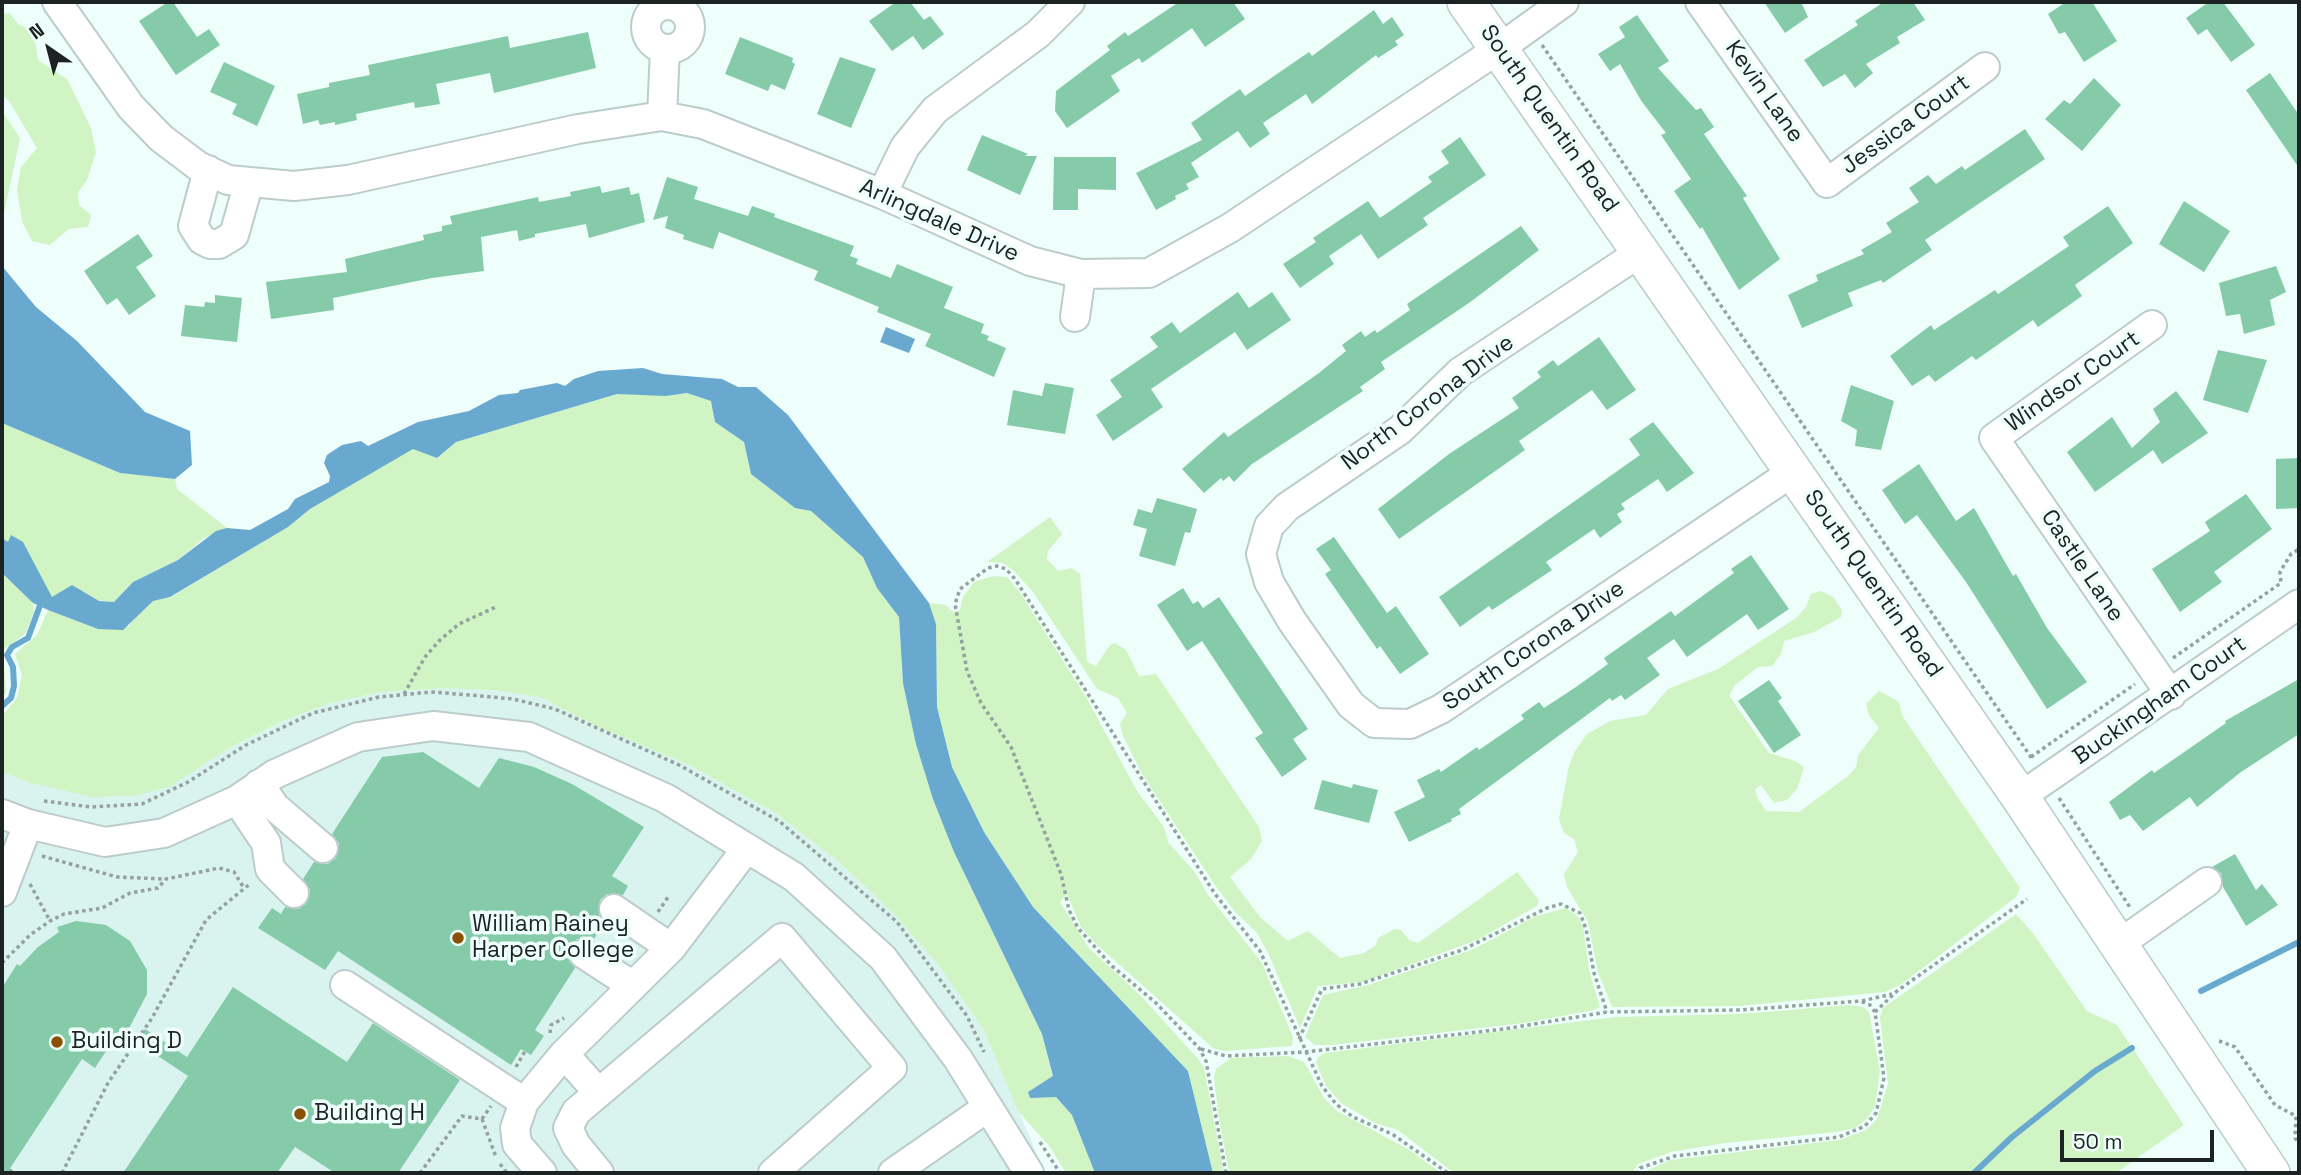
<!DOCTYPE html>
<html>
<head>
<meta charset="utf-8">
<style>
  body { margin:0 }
  #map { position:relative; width:2301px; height:1175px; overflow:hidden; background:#edfefb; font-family:"Space Grotesk",sans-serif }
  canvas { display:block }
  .frame { position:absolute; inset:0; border:4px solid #1d2322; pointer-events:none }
  .north { position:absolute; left:14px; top:14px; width:70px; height:70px; -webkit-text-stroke:5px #edfefb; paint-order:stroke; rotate:325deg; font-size:19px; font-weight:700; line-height:28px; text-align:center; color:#1d2322 }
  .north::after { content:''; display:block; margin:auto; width:24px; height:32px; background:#1d2322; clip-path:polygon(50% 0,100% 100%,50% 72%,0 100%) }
  .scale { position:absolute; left:2060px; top:1130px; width:154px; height:32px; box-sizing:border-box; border:4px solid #1d2322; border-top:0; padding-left:9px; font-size:21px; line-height:24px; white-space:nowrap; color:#1d2322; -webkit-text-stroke:5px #edfefb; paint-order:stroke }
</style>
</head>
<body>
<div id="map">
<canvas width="2301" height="1175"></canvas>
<div class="frame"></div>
<div class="north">N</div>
<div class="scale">50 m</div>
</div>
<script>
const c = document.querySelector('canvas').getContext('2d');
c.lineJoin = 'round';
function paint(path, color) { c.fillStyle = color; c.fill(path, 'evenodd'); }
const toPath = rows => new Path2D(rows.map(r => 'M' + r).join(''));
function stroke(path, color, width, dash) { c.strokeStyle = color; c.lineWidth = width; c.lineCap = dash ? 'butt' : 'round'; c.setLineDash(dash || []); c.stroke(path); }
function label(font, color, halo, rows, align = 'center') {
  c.font = font + ' "Space Grotesk",sans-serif'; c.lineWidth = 7; c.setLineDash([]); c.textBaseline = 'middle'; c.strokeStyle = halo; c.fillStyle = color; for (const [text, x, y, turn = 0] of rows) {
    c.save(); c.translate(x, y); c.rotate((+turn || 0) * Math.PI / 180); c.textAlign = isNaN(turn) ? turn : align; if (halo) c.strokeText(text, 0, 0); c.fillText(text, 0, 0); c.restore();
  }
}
paint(toPath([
  [445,688,493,690,540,697,601,728,691,766,774,812,838,861,893,913,937,963,984,1030,1045,1173,2,1173,2,772,27,782,227,750,280,722,330,703,381,692]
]), '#d9f3ef');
paint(toPath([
  [10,13,18,24,34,31,38,60,67,79,91,128,96,152,87,180,78,192,79,205,91,215,88,227,69,229,50,245,32,241,22,221,17,190,21,167,37,148,9,101,2,95,2,14],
  [2,111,20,138,2,223],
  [644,393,666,396,687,393,712,401,715,422,744,442,751,474,795,508,811,511,863,557,877,588,899,617,903,683,954,852,1042,1034,1053,1077,1028,1092,1030,1098,1055,1096,1072,1115,1095,1173,1066,1173,1050,1147,1018,1111,984,1030,937,963,893,913,838,861,774,812,691,766,601,728,540,697,493,690,445,688,381,692,330,703,280,722,226,750,171,786,134,796,92,797,27,782,2,772,2,716,17,698,22,675,15,654,37,635,48,610,98,629,129,626,135,616,153,601,171,597,288,527,310,509,413,448,437,458,456,442,617,394],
  [2,423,120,473,175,479,177,489,227,528,204,538,178,560,133,582,114,602,52,597,2,538],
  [1050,517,1062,534,1048,551,1047,559,1058,571,1072,568,1080,574,1087,662,1096,666,1110,645,1115,643,1126,650,1139,676,1156,674,1259,827,1262,841,1251,859,1230,877,1260,917,1288,941,1308,931,1340,958,1364,953,1376,945,1378,938,1395,929,1401,930,1409,940,1418,943,1517,872,1539,900,1537,906,1477,940,1363,982,1318,986,1300,1028,1269,955,1257,933,1235,912,1215,885,1142,774,1123,736,1120,724,1127,713,1118,698,1097,689,1033,592,1013,570,1002,563,987,562],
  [2,573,33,603,34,612,25,634,3,650,6,692,2,699],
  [993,576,1007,577,1019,591,1086,697,1137,791,1164,827,1168,842,1194,871,1208,895,1262,963,1293,1037,1292,1046,1224,1051,1213,1048,1095,943,1081,927,1067,894,1060,902,1089,948,1141,996,1199,1060,1204,1068,1224,1173,1213,1173,1188,1071,1033,907,984,832,952,767,937,707,936,624,929,603,946,605,953,612,960,610,963,597,974,582],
  [1821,591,1833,597,1842,610,1841,617,1814,632,1784,641,1781,654,1772,666,1758,667,1735,685,1729,695,1769,753,1795,761,1804,767,1797,789,1787,800,1774,803,1761,785,1755,789,1758,799,1766,811,1799,812,1848,776,1856,767,1858,755,1879,728,1869,715,1866,704,1879,691,1899,702,1903,717,2020,888,2016,897,1902,984,1885,992,1739,1006,1612,1007,1598,972,1588,922,1567,887,1564,874,1578,852,1574,839,1564,833,1559,819,1569,766,1575,751,1587,734,1610,721,1646,715,1668,689,1718,669,1796,618,1806,607,1811,594],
  [1565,908,1577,915,1583,926,1589,970,1600,1007,1594,1010,1524,1023,1332,1045,1315,1045,1305,1037,1323,995,1368,985,1474,949,1534,917],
  [2016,914,2032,932,2087,1011,2117,1025,2184,1125,2116,1173,1643,1173,1670,1160,1840,1140,1866,1130,1877,1119,1888,1084,1880,1017,1883,1008],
  [1850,1005,1863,1007,1869,1012,1880,1071,1875,1106,1868,1118,1855,1128,1837,1132,1725,1143,1671,1152,1638,1164,1632,1173,1454,1173,1398,1130,1375,1123,1341,1103,1326,1086,1316,1063,1318,1057,1325,1053,1615,1017,1740,1014],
  [1288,1056,1304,1062,1324,1098,1337,1111,1408,1149,1441,1173,1229,1173,1218,1113,1214,1077,1216,1069,1231,1058]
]), '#d0f4c4');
paint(toPath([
  [2,266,36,307,77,341,145,412,190,431,192,465,175,479,120,473,2,423],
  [886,327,915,339,909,353,880,342],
  [643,368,662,374,722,379,738,387,756,387,788,415,929,603,936,624,937,707,952,767,984,832,1033,907,1188,1071,1213,1173,1095,1173,1072,1115,1056,1097,1030,1098,1028,1092,1053,1076,1042,1034,954,852,933,799,916,744,903,683,899,617,877,588,863,557,811,511,795,508,751,474,744,442,715,422,711,401,687,393,666,396,617,394,456,442,437,458,413,449,310,509,288,527,170,597,153,601,123,630,98,629,48,610,33,603,2,573,2,538,8,542,11,535,23,542,52,597,72,585,99,601,114,602,133,582,178,560,216,531,227,528,250,530,288,509,295,499,329,482,330,476,324,463,327,455,342,445,361,441,368,446,418,422,469,411,499,395,518,393,520,390,557,383,565,386,574,379,598,371]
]), '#69a9cf');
stroke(toPath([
  [2,706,11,698,14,686,13,667,7,655,12,647,28,638,42,600],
  [2201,991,2299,942],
  [1974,1173,2012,1137,2095,1071,2132,1048]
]), '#69a9cf', 6);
paint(toPath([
  [168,2,173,2,197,37,209,29,220,45,176,75,139,21],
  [896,2,910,2,924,20,930,16,944,34,923,50,913,36,892,51,869,21],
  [1179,2,1233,2,1245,19,1205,47,1192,28,1142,63,1139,58,1111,76,1120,91,1067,128,1055,111,1056,91,1110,50,1107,46,1125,32,1128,36],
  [1764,2,1801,2,1808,17,1785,33],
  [1884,2,1913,2,1925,20,1897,37,1900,43,1866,64,1873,73,1855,88,1845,74,1823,87,1804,60,1858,25,1855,21],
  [2066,2,2092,2,2117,41,2084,62,2065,32,2059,34,2048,14],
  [2209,2,2223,2,2255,45,2231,62,2207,29,2198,35,2186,18],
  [1374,10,1383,24,1392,17,1404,35,1395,41,1398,45,1378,58,1376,55,1312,104,1306,94,1263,123,1270,134,1250,148,1238,131,1191,163,1199,177,1186,184,1189,189,1175,196,1176,199,1156,210,1136,173,1202,140,1191,123,1240,89,1245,96,1309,52,1312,56],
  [1637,15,1669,61,1658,68,1696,110,1701,108,1714,127,1704,134,1747,196,1743,198,1780,259,1739,290,1702,227,1700,229,1674,191,1691,179,1661,135,1666,133,1642,102,1620,64,1610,71,1598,54,1625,37,1619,27],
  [588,32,596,68,494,93,490,73,436,84,440,104,415,108,414,102,356,114,357,120,335,125,335,122,320,125,318,120,303,124,297,94,329,87,329,83,370,75,368,65,508,36,510,48],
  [740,37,793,58,792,62,795,64,785,90,771,84,768,91,725,74],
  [840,57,876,69,851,128,817,114],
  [224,62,275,86,257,126,232,114,237,104,210,92],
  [2270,73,2299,115,2299,168,2246,90],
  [2094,78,2121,105,2082,151,2045,119,2064,100,2070,104],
  [2025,129,2045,159,1925,240,1932,250,1883,283,1881,280,1848,293,1853,306,1802,328,1788,295,1818,281,1816,275,1864,254,1861,250,1892,232,1886,223,1919,202,1909,188,1928,175,1936,184,1962,166,1965,170],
  [982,135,1028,154,1025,156,1037,156,1020,195,967,170],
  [1460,137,1486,175,1423,218,1428,225,1378,259,1361,234,1329,256,1334,264,1300,288,1283,264,1316,242,1313,238,1368,201,1380,218,1432,182,1428,177,1449,163,1441,151],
  [1054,157,1116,157,1116,190,1078,189,1078,210,1053,210],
  [667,177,698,187,694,199,748,216,752,206,775,214,774,217,854,246,850,256,858,259,856,264,891,278,897,264,953,287,944,308,984,324,981,333,989,336,987,340,1006,348,994,377,925,346,931,334,877,312,879,307,814,280,818,271,719,232,713,249,683,239,684,235,665,228,668,216,653,220],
  [600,186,602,193,629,187,631,195,639,193,645,222,589,238,586,224,535,234,535,237,519,241,517,230,481,237,484,271,432,278,333,298,334,310,271,319,266,282,347,272,345,259,424,240,423,235,442,231,442,226,452,224,450,216,538,197,539,202,571,196,570,192],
  [2184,201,2230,231,2204,272,2159,244],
  [2108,206,2133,243,2075,285,2082,296,2038,327,2033,320,1976,360,1972,356,1935,382,1929,375,1912,386,1890,356,1931,325,1934,330,1995,290,1998,294,2069,246,2063,237],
  [1521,226,1539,250,1469,303,1381,362,1385,369,1360,387,1363,391,1252,464,1234,482,1229,476,1223,481,1221,478,1204,493,1182,469,1224,432,1228,437,1319,373,1346,351,1342,345,1361,331,1365,337,1375,330,1377,333,1410,310,1407,304],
  [138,234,153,256,136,267,156,296,129,315,117,298,107,305,84,271],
  [2276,266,2286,292,2270,300,2275,325,2244,334,2240,314,2226,316,2219,283],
  [1238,292,1249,308,1272,292,1291,320,1247,350,1235,332,1151,389,1163,407,1113,441,1096,415,1122,397,1110,380,1158,347,1150,337,1172,322,1180,333],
  [215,295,242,298,237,342,181,336,185,305,204,307,205,302,215,303],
  [1599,337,1636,390,1607,410,1592,390,1519,441,1525,450,1399,539,1378,509,1449,454,1519,408,1512,398,1541,377,1537,372,1553,360,1558,366],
  [2218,350,2267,360,2248,413,2203,400],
  [1045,383,1074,388,1065,434,1007,425,1013,390,1042,396],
  [1851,385,1894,401,1881,450,1855,446,1857,430,1841,421],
  [2176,391,2208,433,2162,464,2153,450,2095,492,2067,452,2112,417,2132,448,2160,422,2153,409],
  [1653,422,1694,473,1667,492,1658,479,1621,504,1625,509,1617,514,1622,522,1600,538,1594,529,1546,562,1552,570,1492,610,1489,606,1460,627,1439,597,1640,455,1629,439],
  [2299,458,2299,508,2276,509,2276,459],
  [1919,464,1956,521,1974,508,2013,576,2016,574,2047,628,2087,682,2047,709,1966,582,1917,515,1905,524,1882,490],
  [2246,494,2272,529,2214,572,2222,582,2180,612,2152,569,2210,531,2205,522],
  [1157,498,1197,509,1190,533,1185,532,1175,566,1139,556,1147,529,1133,525,1138,509,1152,513],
  [1334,537,1387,613,1396,606,1429,654,1400,674,1380,646,1377,649,1325,574,1331,570,1316,549],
  [1751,555,1789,609,1758,630,1747,614,1687,657,1674,639,1647,658,1660,675,1625,700,1621,695,1612,701,1610,698,1459,809,1461,814,1451,819,1452,821,1409,842,1394,812,1425,797,1417,780,1439,769,1441,772,1477,747,1479,750,1524,719,1521,715,1539,702,1544,708,1576,687,1608,664,1604,658,1671,611,1675,616,1734,573,1731,569],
  [1183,588,1193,604,1198,601,1203,608,1219,597,1308,729,1293,739,1307,759,1282,777,1255,738,1263,733,1202,641,1187,651,1157,605],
  [2299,679,2299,734,2241,772,2197,807,2190,797,2143,831,2130,815,2120,820,2109,802,2152,770,2154,773,2226,723,2225,721],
  [1769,680,1782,698,1778,701,1801,735,1774,753,1738,701],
  [423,752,479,788,499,758,534,767,572,784,644,827,612,876,628,886,623,895,607,894,600,900,599,916,605,923,593,940,577,939,570,946,569,961,575,968,535,1030,544,1036,531,1055,521,1049,511,1065,338,951,325,970,258,928,272,908,281,914,285,907,298,909,306,904,310,889,303,879,314,862,328,864,336,858,339,843,332,834,382,757],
  [1322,780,1352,788,1353,784,1378,790,1369,823,1314,809],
  [2235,854,2256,890,2262,884,2278,905,2246,926,2223,887,2221,873,2212,867],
  [76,921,106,925,130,941,147,970,147,994,126,1034,120,1030,95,1068,82,1059,7,1173,2,1173,2,988,17,964,20,966,38,947,59,932,57,927],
  [233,987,347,1062,373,1023,460,1080,398,1173,335,1173,295,1147,277,1173,123,1173,188,1076,137,1042,145,1029,187,1057]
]), '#85cba9');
const minor = toPath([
  [57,2,131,107,161,138,198,166,228,180,294,186,348,180,578,129,662,116,703,124,882,194,1030,261,1081,274,1149,273,1230,228,1500,48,1564,2],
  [1700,2,1827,183,1985,67],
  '646 27a22 22 0 1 1 44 0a22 22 0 1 1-44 0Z',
  [662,116,665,49],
  [208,170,193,226,202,240,210,244,219,244,234,235,249,182],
  [882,194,905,147,935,110,1038,34,1070,2],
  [1642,251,1460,372,1400,430,1287,507,1269,526,1261,554,1269,582,1292,621,1351,705,1374,723,1410,724,1441,709,1794,471],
  [1075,317,1081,274],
  [2152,325,1994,438,2171,695],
  [259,784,275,807,323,848],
  [2020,797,2299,604],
  [237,800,266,843,270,869,294,893],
  [2,814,28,824,105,842,164,833,237,800,275,774,358,737,433,726,529,737,665,798,794,877,883,958,958,1059,1029,1173],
  [2,892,28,824],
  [614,909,671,948],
  [2119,944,2207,882],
  [584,954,633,986],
  [345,985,524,1102],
  [564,1054,597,1091],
  [542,1173,517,1144,515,1128,524,1102,564,1054,671,948,747,848],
  [599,1173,576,1145,568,1128,576,1112,782,938,892,1068,773,1173],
  [893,1173,988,1107]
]);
const major = toPath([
  [1466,2,2020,797,2271,1173]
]);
stroke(minor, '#bcccca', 32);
stroke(major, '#bcccca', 40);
stroke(toPath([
  [1542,45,2033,760],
  [2173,658,2281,583,2280,572,2291,554,2299,549],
  [404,694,425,657,440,640,459,624,498,606],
  [2031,757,2135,684],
  [2059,798,2131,909],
  [44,801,91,807,142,804,188,782,246,745,313,713,379,697,431,692,470,695,513,699,555,709,679,765,779,821,897,922,967,1016,984,1052],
  [42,856,117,877,164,879],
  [30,884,50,921],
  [658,912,668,897],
  [2,963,30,935,50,921,64,914,102,908,130,893,158,888,166,879,219,868,234,872,244,888],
  [1862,1001,1892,994],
  [1875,1012,1897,991,2027,899],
  [550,1033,551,1025,564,1018],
  [1299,1039,1322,989,1360,984,1462,950,1547,908,1561,904,1580,913,1586,929,1594,973,1607,1012],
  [2219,1041,2235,1047,2275,1105,2296,1116,2295,1138,2299,1143],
  [1201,1049,1226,1056,1305,1052,1504,1029,1607,1012,1740,1010,1860,1001,1870,1005,1875,1012,1884,1078,1876,1113,1865,1126,1839,1137,1675,1156,1640,1168,1637,1173],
  [516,1067,525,1051],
  [482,1119,491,1106],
  [1040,1142,1060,1173],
  [500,1164,507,1173],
  [9,1170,15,1173],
  [62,1173,108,1083,152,1018,206,920,251,883],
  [420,1173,462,1116,482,1119,496,1157],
  [1226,1173,1206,1061,1199,1048,1156,1003,1112,966,1078,928,1069,910,1061,874,1011,747,981,703,967,671,955,604,960,589,988,568,997,566,1006,569,1015,579,1215,894,1260,951,1322,1086,1336,1104,1353,1117,1392,1134,1448,1173]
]), '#94a19f', 3.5, [3.5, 3.5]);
stroke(minor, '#fff', 28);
stroke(major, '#fff', 37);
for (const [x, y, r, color] of [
  [458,938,7,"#895104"],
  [57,1042,7,"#895104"],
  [300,1114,7,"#895104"]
]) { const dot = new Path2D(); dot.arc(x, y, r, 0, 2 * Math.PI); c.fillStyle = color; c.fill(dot); stroke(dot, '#edfefb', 2.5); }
label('23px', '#1d2322', '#edfefb', [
  ["Kevin Lane",1764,92,55],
  ["South Quentin Road",1549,119,55],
  ["Jessica Court",1906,125,-36],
  ["Arlingdale Drive",939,221,24],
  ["Windsor Court",2073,382,-35],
  ["North Corona Drive",1428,403,-37],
  ["Castle Lane",2082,566,56],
  ["South Quentin Road",1873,584,55],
  ["South Corona Drive",1534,646,-34],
  ["Buckingham Court",2160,701,-35]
]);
label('23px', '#1d2322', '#edfefb', [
  ["William Rainey",472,925],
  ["Harper College",472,951],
  ["Building D",71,1042],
  ["Building H",314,1114]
], 'left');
</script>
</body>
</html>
